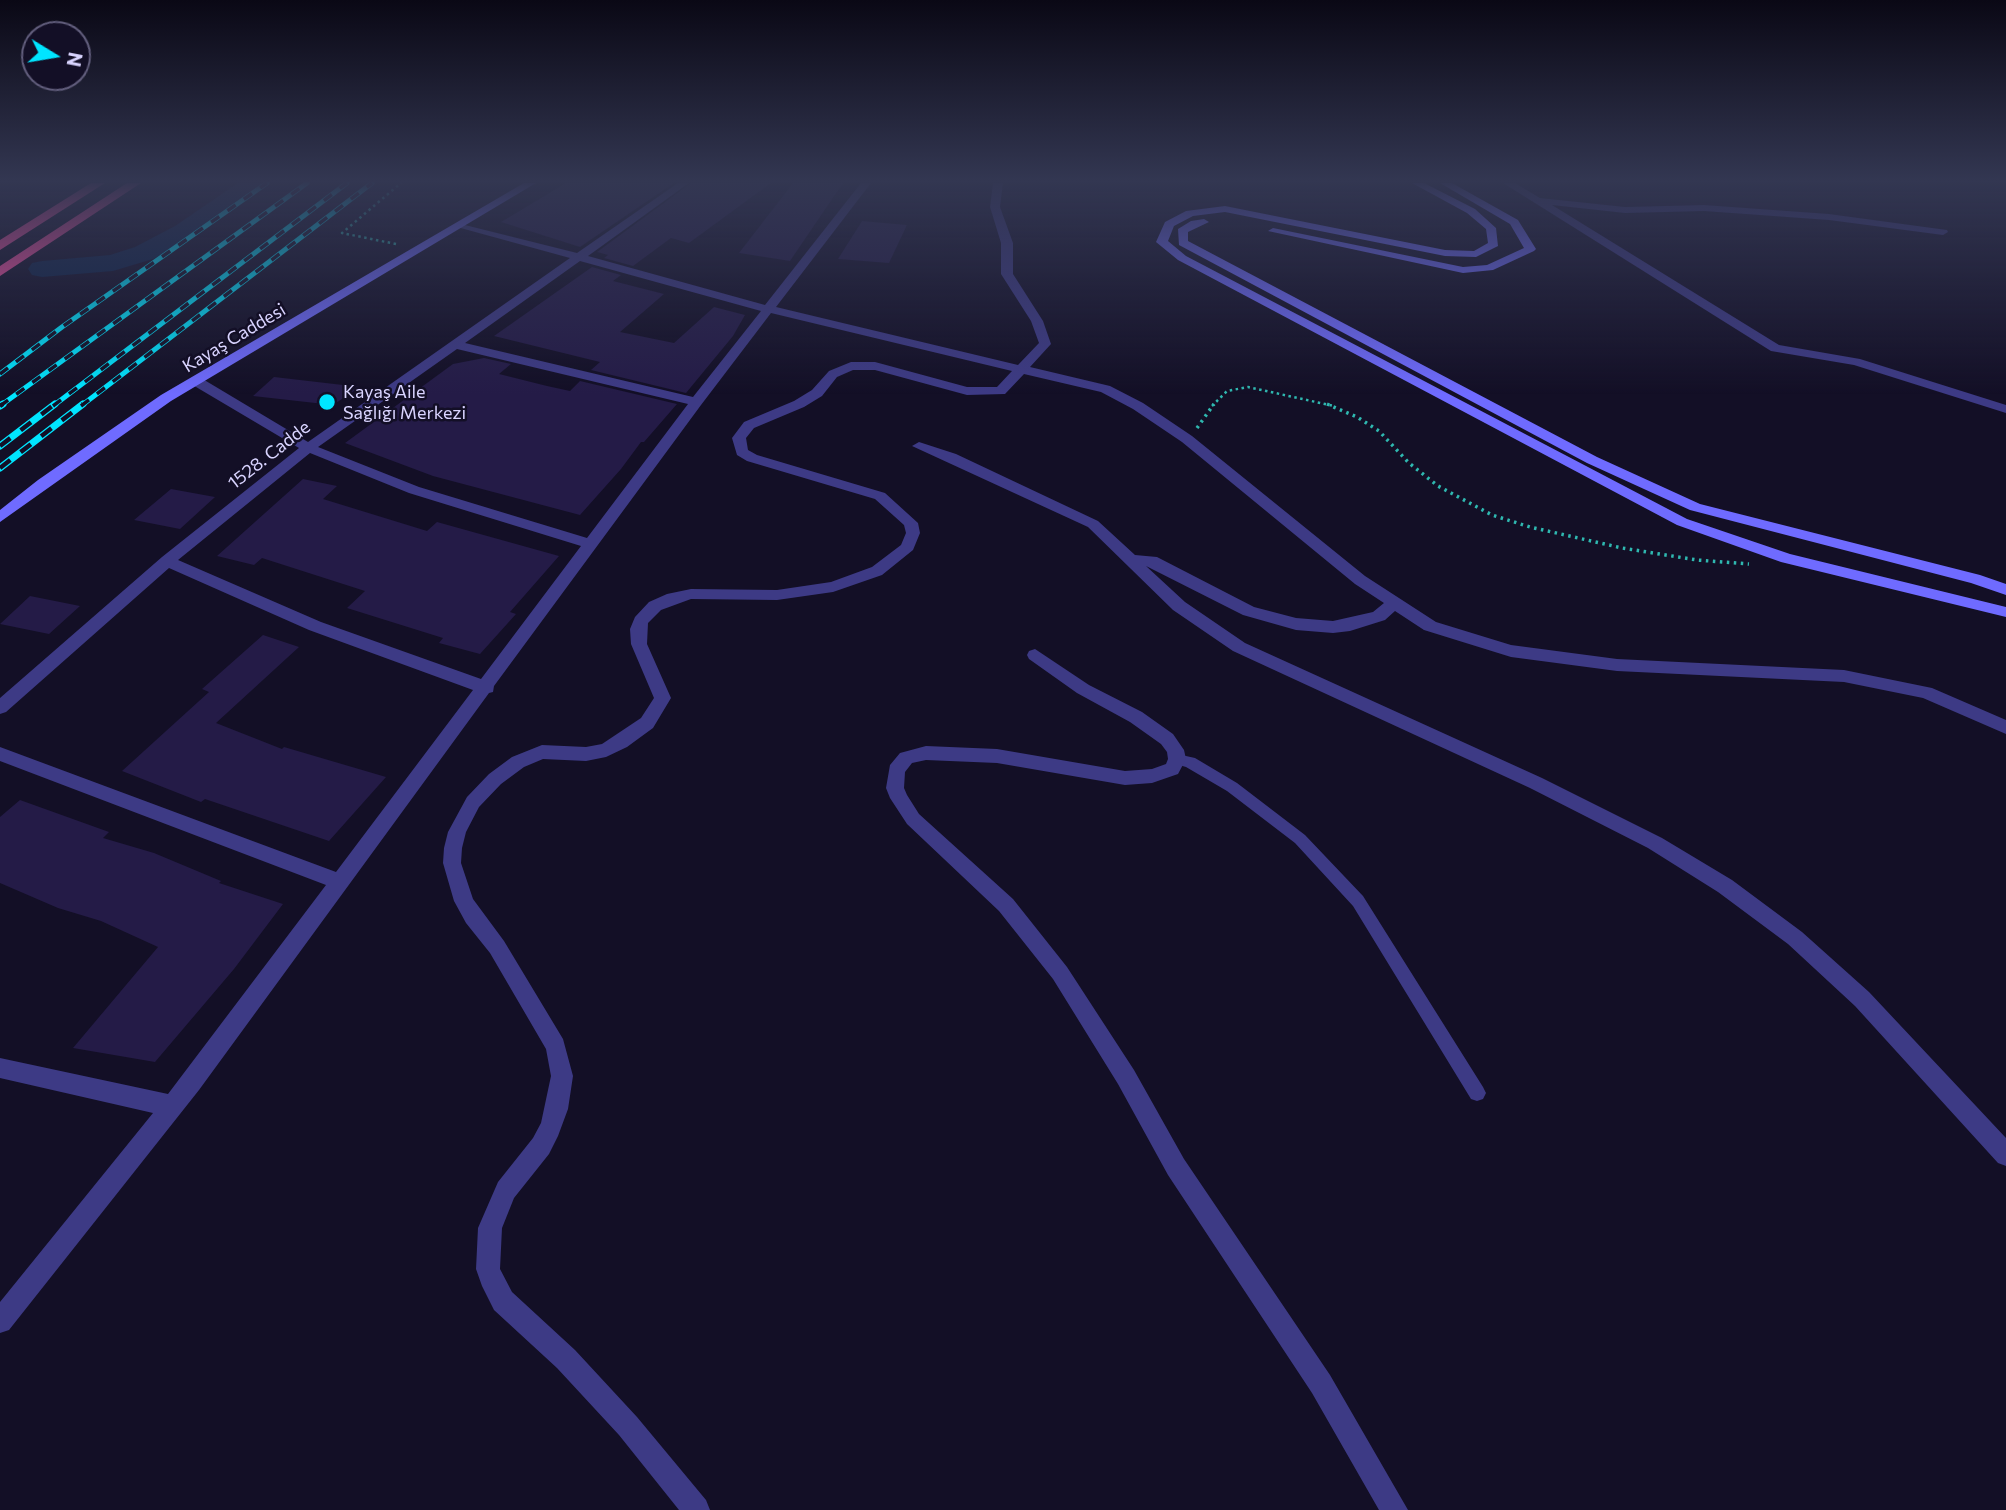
<!DOCTYPE html>
<html>
<head>
<meta charset="utf-8">
<style>
  body { margin:0 }
  #map { position:relative; width:2006px; height:1510px; overflow:hidden; background:#130f26; font-family:Commissioner,sans-serif }
  canvas { display:block }
  .north { position:absolute; left:21px; top:21px; width:70px; height:70px; box-sizing:border-box; background:#130f26; border:2px solid #625e7d; border-radius:50%; rotate:101deg; font-size:19px; font-weight:700; line-height:28px; text-align:center; color:#d9d4ff }
  .north::after { content:''; display:block; margin:auto; width:24px; height:32px; background:#00e5ff; clip-path:polygon(50% 0,100% 100%,50% 72%,0 100%) }
</style>
</head>
<body>
<div id="map">
<canvas width="2006" height="1510"></canvas>
<div class="north">N</div>
</div>
<script>
const c = document.querySelector('canvas').getContext('2d');
c.lineJoin = 'round';
const toPath = rows => new Path2D(rows.map(r => 'M' + r).join(''));
function paint(path, color) { c.fillStyle = color; c.fill(path, 'evenodd'); }
function stroke(path, color, width, dash) { c.strokeStyle = color; c.lineWidth = width; c.lineCap = dash ? 'butt' : 'round'; c.setLineDash(dash || []); c.stroke(path); }
function label(font, color, halo, rows, align = 'center') {
  c.font = font + ' Commissioner,sans-serif'; c.lineWidth = 5; c.setLineDash([]); c.textBaseline = 'middle'; c.strokeStyle = halo; c.fillStyle = color; for (const [text, x, y, turn = 0] of rows) {
    c.save(); c.translate(x, y); c.rotate((+turn || 0) * Math.PI / 180); c.textAlign = isNaN(turn) ? turn : align; if (halo) c.strokeText(text, 0, 0); c.fillText(text, 0, 0); c.restore();
  }
}
paint(toPath([
  [238,183,266,183,193,238,153,259,113,271,42,277,32,275,28,269,32,263,42,261,110,255,135,247,175,226,238,183]
]), '#0c2248');
paint(toPath([
  [566,183,674,183,580,247,501,222],
  [691,183,771,183,689,243,671,238,633,266,604,258,608,255,597,252],
  [793,183,843,183,790,261,739,253],
  [862,221,907,225,889,263,838,259],
  [592,267,621,275,613,281,664,294,620,332,674,343,714,307,745,315,733,336,686,393,591,370,600,362,494,336],
  [484,358,511,364,499,374,547,386,570,391,580,381,677,404,644,442,641,442,621,469,580,515,433,476,345,443,453,364],
  [274,377,360,387,333,405,253,396],
  [303,479,337,486,323,499,427,531,437,522,559,556,510,612,516,614,480,654,439,643,443,638,347,608,365,591,262,558,254,565,217,556],
  [171,489,215,497,180,529,134,520],
  [30,596,80,606,49,634,0,624],
  [263,635,299,647,216,723,282,749,284,747,386,777,329,841,205,799,201,802,122,771,209,692,202,689],
  [20,800,109,832,103,838,154,853,221,881,219,883,283,904,234,969,155,1062,73,1048,158,947,101,921,58,908,0,883,0,817]
]), '#241b47');
stroke(toPath([
  [396,244,342,233,401,183],
  [1212,406,1227,391,1248,387,1334,406]
]), '#2fb8b0', 2.5, [2.5, 3.5]);
stroke(toPath([
  [1327,404,1357,417,1379,431,1409,463,1438,486,1492,515,1530,527,1622,548,1697,560,1749,564],
  [1197,428,1214,404]
]), '#2fb8b0', 3.5, [2.5, 4.5]);
paint(toPath([
  [1177,754,1195,758,1237,783,1305,835,1363,896,1483,1087,1486,1093,1483,1099,1477,1101,1471,1099,1353,906,1295,843,1227,791,1186,767,1172,763,1170,759,1172,755,1177,754]
]), '#3d3a85');
paint(toPath([
  [678,183,689,183,588,256,765,305,861,183,871,183,776,307,1018,365,1039,343,1031,321,1001,274,1001,243,990,207,993,183,1003,183,1000,207,1013,243,1013,274,1043,321,1051,344,1030,367,1110,386,1143,403,1192,436,1365,576,1436,622,1511,645,1617,659,1844,670,1932,688,2006,720,2006,734,1923,698,1844,682,1617,671,1511,657,1424,630,1395,611,1385,620,1350,631,1333,633,1296,630,1243,615,1146,566,1185,602,1245,643,1542,778,1662,838,1732,880,1802,932,1869,992,2006,1138,2006,1166,1998,1163,1855,1006,1788,944,1718,892,1648,848,1530,788,1233,651,1173,610,1088,527,912,446,919,442,956,454,1098,521,1135,555,1157,557,1254,607,1296,618,1333,621,1373,612,1384,603,1355,584,1182,442,1133,409,1101,392,1024,374,1005,394,967,395,875,370,853,370,837,377,822,396,804,407,754,428,746,438,748,450,757,455,885,493,918,523,920,533,913,550,882,575,833,592,777,600,691,599,661,610,648,623,647,644,671,698,653,728,627,747,606,757,586,761,543,759,524,767,501,784,479,807,466,832,462,848,461,863,473,899,504,941,563,1039,573,1076,568,1109,558,1136,549,1154,514,1198,502,1228,500,1269,512,1292,575,1350,637,1417,706,1500,710,1510,679,1510,619,1435,557,1368,494,1310,482,1286,476,1269,478,1228,498,1182,533,1138,541,1123,551,1076,546,1049,490,953,466,923,454,901,443,863,444,848,448,832,467,797,489,774,512,757,542,745,586,747,602,744,641,718,654,698,631,644,630,629,635,617,649,602,667,594,691,589,777,590,831,582,872,567,901,545,906,533,904,525,875,499,747,461,737,455,732,438,744,422,794,401,812,390,829,371,851,362,875,362,967,387,997,387,1012,371,771,313,701,405,494,686,493,692,489,693,199,1090,9,1330,0,1333,0,1302,153,1113,0,1078,0,1058,168,1094,326,885,0,761,0,747,336,872,473,690,309,630,169,568,6,712,0,714,0,698,162,557,299,448,191,384,191,378,201,378,308,442,570,258,457,227,457,223,577,253,678,183],
  [580,261,761,311,693,397,465,343,580,261],
  [457,349,688,404,587,538,419,487,318,447,457,349],
  [310,453,409,493,581,546,481,679,321,622,178,560,310,453],
  [1503,183,1515,183,1540,198,1625,207,1704,205,1829,214,1947,230,1948,232,1943,235,1829,220,1704,211,1625,213,1552,205,1779,345,1860,359,2006,405,2006,413,1854,365,1771,351,1503,183],
  [1035,649,1089,685,1142,712,1173,734,1184,750,1186,759,1178,774,1152,783,1125,785,997,763,926,760,912,763,905,772,904,788,907,795,919,814,1013,899,1067,967,1134,1070,1184,1159,1330,1375,1408,1510,1379,1510,1312,1393,1168,1175,1118,1084,1053,979,999,911,907,824,890,798,886,788,890,765,900,753,926,746,997,749,1125,771,1152,769,1166,764,1168,759,1167,752,1161,744,1130,722,1077,693,1029,659,1027,655,1029,651,1035,649]
]), '#3d3a85');
paint(toPath([
  [524,183,536,183,171,401,0,522,0,510,38,480,161,395,524,183],
  [1412,183,1424,183,1475,209,1496,228,1498,246,1476,257,1445,256,1225,212,1193,216,1174,226,1168,241,1186,256,1687,519,1790,554,2006,607,2006,617,1781,562,1677,525,1178,260,1156,242,1165,222,1186,211,1225,206,1445,250,1474,251,1488,243,1486,229,1467,213,1412,183],
  [1440,183,1452,183,1518,220,1536,249,1534,251,1493,270,1463,273,1268,231,1273,228,1463,267,1487,265,1524,248,1510,224,1440,183],
  [1204,219,1209,222,1188,232,1188,241,1597,457,1700,504,1980,575,2006,584,2006,595,1971,583,1690,510,1587,463,1179,245,1178,229,1191,221,1204,219]
]), '#6f6bff');
paint(toPath([
  [91,183,105,183,0,250,0,240,91,183],
  [127,183,141,183,0,276,0,266,127,183]
]), '#ff4fa3');
const railFar1 = toPath([
  [0,374,62,327,267,183],
  [0,406,307,183],
  [53,406,347,183],
  [81,406,372,183]
]);
const rail = toPath([
  [0,406,3,404],
  [0,446,55,404],
  [0,468,83,404]
]);
stroke(railFar1, '#00e5ff', 5);
stroke(rail, '#00e5ff', 7);
stroke(railFar1, '#130f26', 3.5, [10]);
stroke(rail, '#130f26', 4.5, [13]);
const sky = c.createLinearGradient(0, 0, 0, 394);
sky.addColorStop(0, '#0a0815');
sky.addColorStop(0.46, '#333752');
sky.addColorStop(1, '#33375200');
c.fillStyle = sky;
c.fillRect(0, 0, 2006, 394);
for (const [x, y, r, color] of [
  [327,402,9,"#00e5ff"]
]) { const dot = new Path2D(); dot.arc(x, y, r, 0, 2 * Math.PI); c.fillStyle = color; c.fill(dot); stroke(dot, '#130f26', 2.5); }
label('18px', '#d9d4ff', '#130f26', [
  ["Kayaş Caddesi",234,338,-31],
  ["1528. Cadde",269,455,-38]
]);
label('18px', '#d9d4ff', '#130f26', [
  ["Kayaş Aile",343,392],
  ["Sağlığı Merkezi",343,413]
], 'left');
</script>
</body>
</html>
